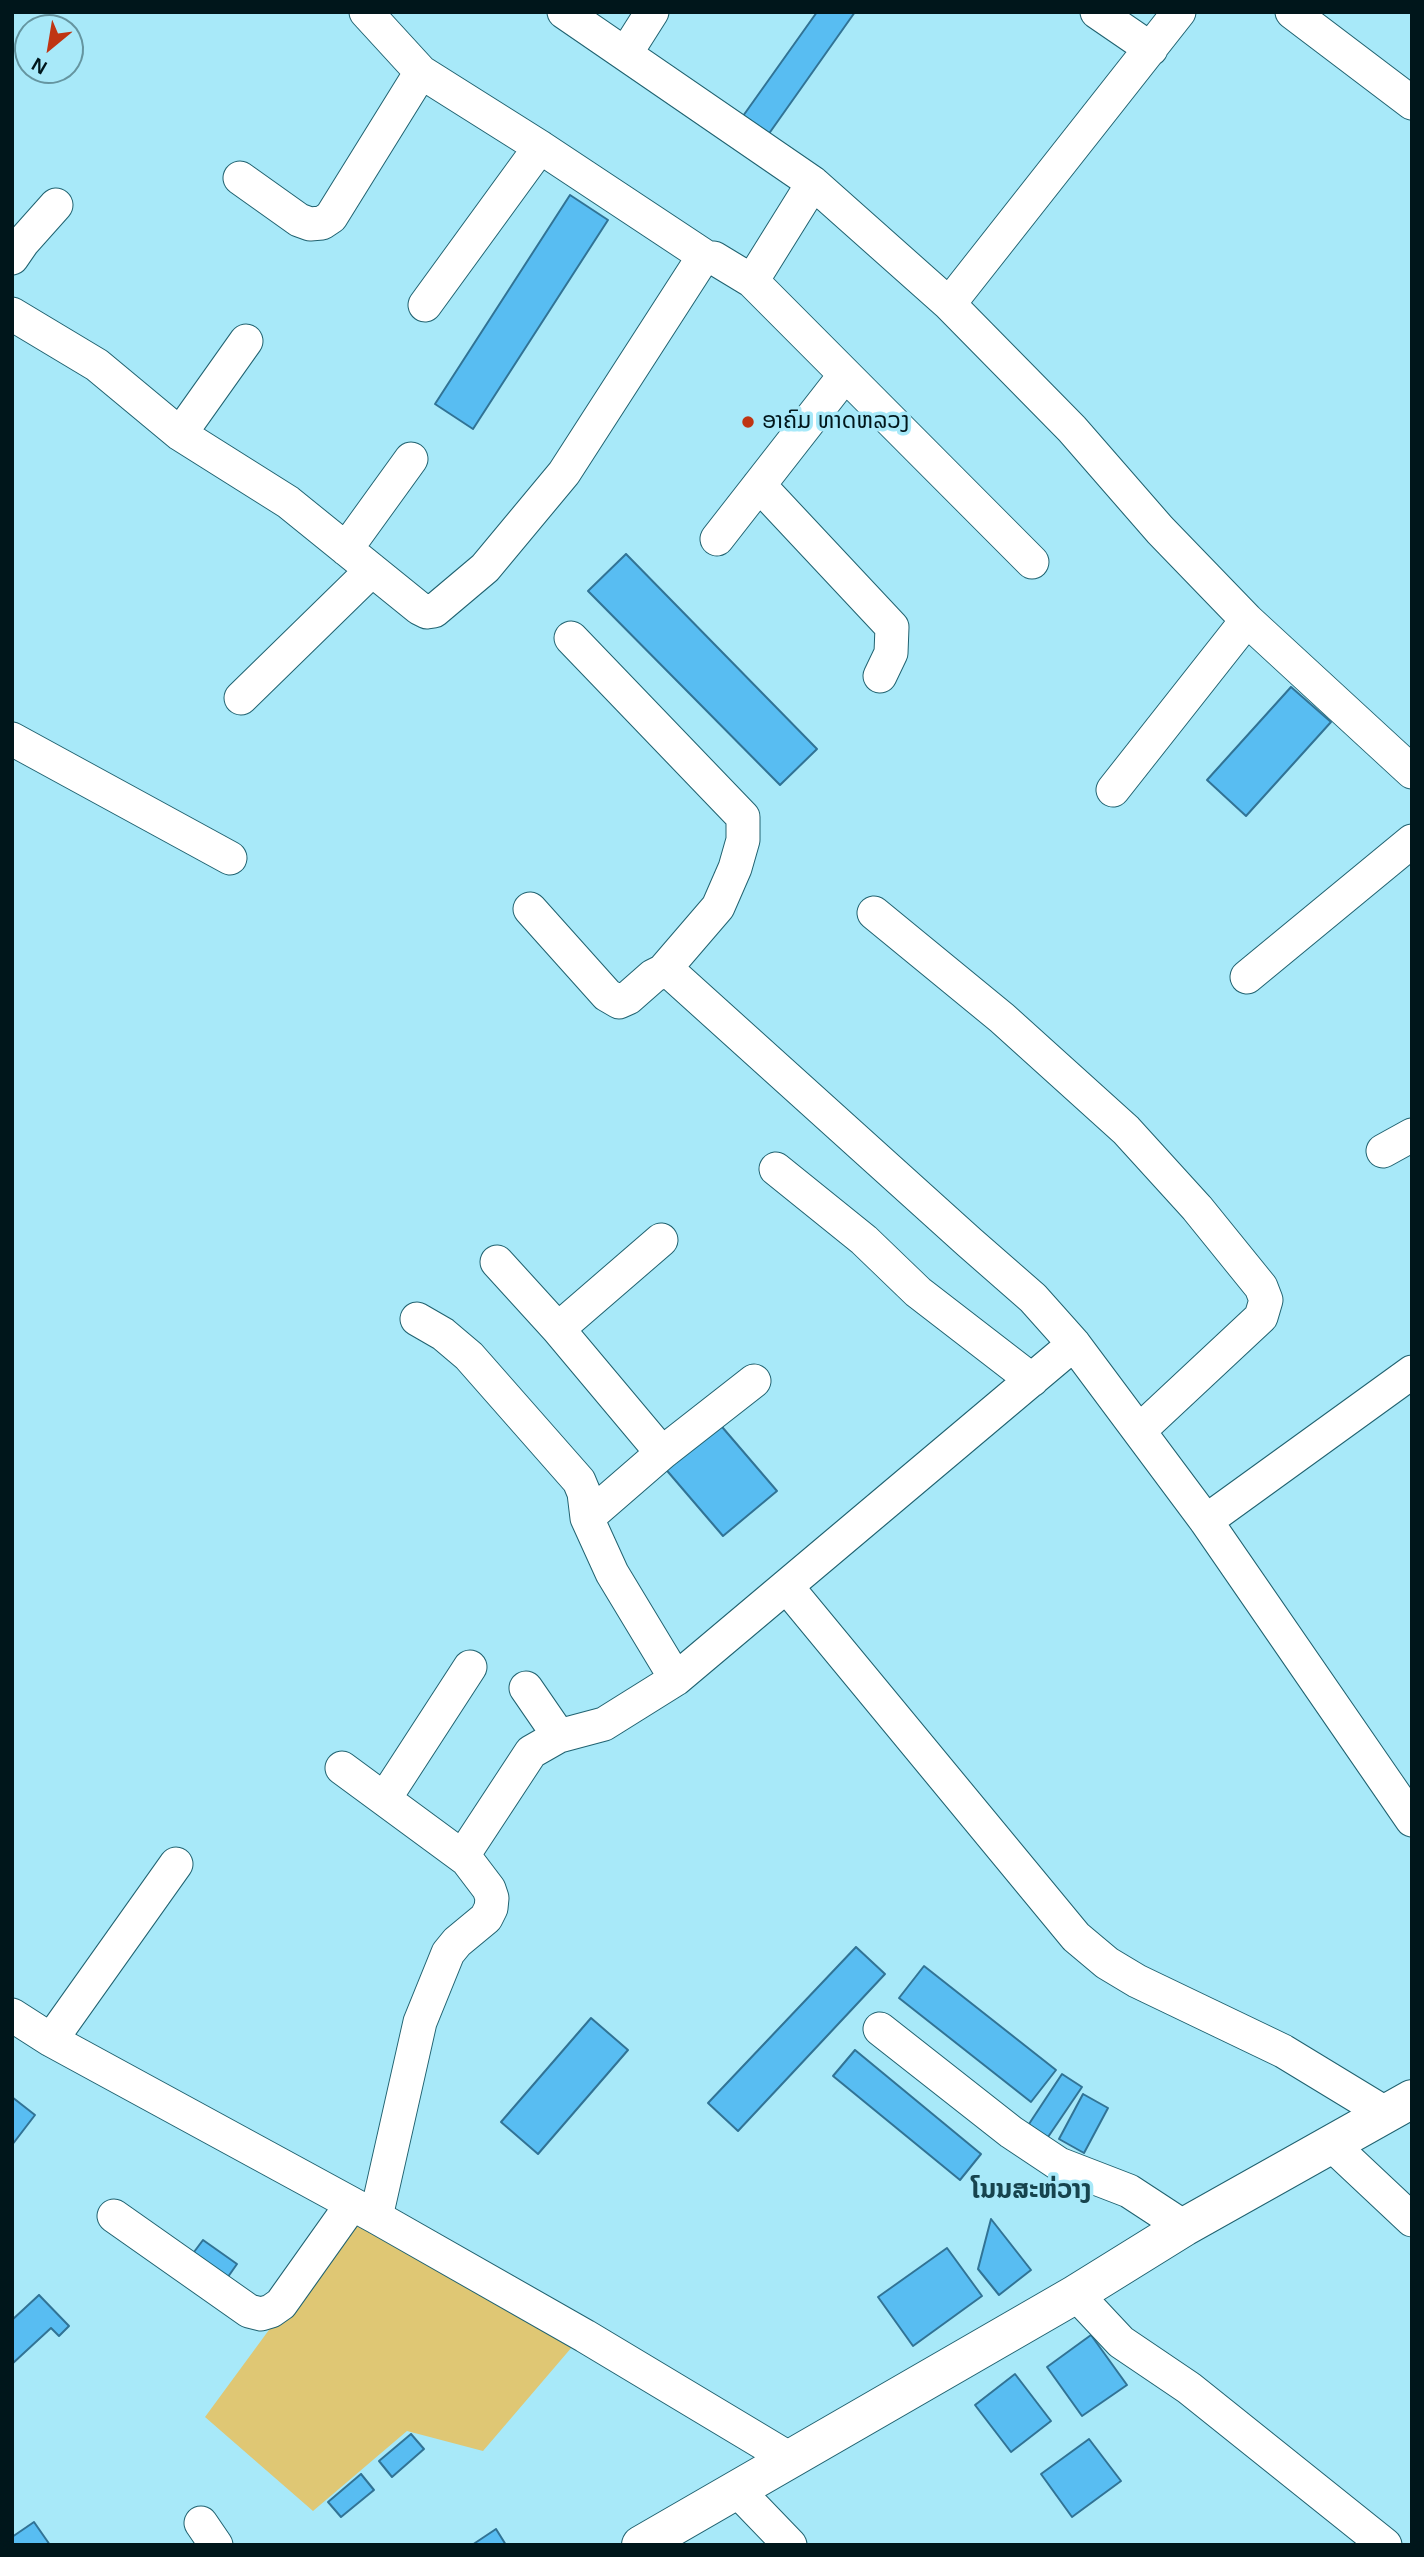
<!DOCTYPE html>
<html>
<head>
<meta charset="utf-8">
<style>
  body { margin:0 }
  #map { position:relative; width:1424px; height:2557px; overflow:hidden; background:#a8e9f9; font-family:Helvetica,sans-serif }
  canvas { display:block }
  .frame { position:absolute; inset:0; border:14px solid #00161b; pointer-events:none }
  .north { position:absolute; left:14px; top:14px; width:70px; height:70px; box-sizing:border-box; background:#a8e9f9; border:2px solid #6595a0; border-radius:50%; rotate:210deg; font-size:19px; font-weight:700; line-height:28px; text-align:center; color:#00161b }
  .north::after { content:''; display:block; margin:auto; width:24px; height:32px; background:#bf3513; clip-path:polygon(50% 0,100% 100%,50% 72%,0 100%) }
</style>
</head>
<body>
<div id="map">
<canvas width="1424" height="2557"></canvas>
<div class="frame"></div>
<div class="north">N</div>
</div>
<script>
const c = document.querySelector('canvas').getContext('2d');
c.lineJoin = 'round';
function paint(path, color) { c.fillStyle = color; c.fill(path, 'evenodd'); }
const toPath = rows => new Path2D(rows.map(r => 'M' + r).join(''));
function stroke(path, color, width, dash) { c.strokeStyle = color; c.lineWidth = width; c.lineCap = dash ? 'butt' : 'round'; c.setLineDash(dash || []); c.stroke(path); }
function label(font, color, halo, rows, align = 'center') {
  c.font = font + ' Helvetica,"Noto Sans Lao",sans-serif'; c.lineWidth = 7; c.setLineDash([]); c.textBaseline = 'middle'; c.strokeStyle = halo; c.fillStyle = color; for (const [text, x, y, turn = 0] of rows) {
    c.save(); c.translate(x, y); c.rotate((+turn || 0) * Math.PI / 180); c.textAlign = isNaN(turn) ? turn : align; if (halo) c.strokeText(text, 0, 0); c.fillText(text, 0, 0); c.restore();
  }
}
paint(toPath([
  [349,2221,572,2347,483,2451,407,2431,313,2511,205,2417]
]), '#dfc774');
const building = toPath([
  [817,12,855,12,768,135,743,116,817,12],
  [570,195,608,220,473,429,435,404,570,195],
  [626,554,817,749,780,785,588,591,626,554],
  [1291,687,1331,722,1246,816,1207,780,1291,687],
  [717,1421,777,1491,723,1536,663,1466,717,1421],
  [856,1947,885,1974,738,2131,708,2103,856,1947],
  [924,1966,1056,2070,1031,2102,899,1998,924,1966],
  [591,2018,628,2050,538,2154,501,2122,591,2018],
  [855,2050,981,2154,960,2180,833,2076,855,2050],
  [1062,2074,1082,2087,1046,2140,1027,2127,1062,2074],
  [1083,2094,1108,2108,1084,2153,1059,2139,1083,2094],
  [12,2097,35,2115,12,2145,12,2097],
  [991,2219,1031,2270,999,2295,978,2269,991,2219],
  [203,2240,237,2264,223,2284,188,2260,203,2240],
  [947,2248,982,2296,913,2346,878,2297,947,2248],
  [39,2295,69,2326,59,2336,51,2328,12,2364,12,2320,39,2295],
  [1091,2335,1127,2385,1082,2416,1047,2367,1091,2335],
  [1015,2374,1051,2421,1011,2452,975,2405,1015,2374],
  [411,2434,424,2449,392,2477,379,2461,411,2434],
  [1089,2439,1121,2481,1072,2517,1041,2474,1089,2439],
  [361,2474,374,2490,341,2517,328,2502,361,2474],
  [34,2522,50,2545,12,2545,12,2537,34,2522],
  [496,2529,506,2545,472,2545,496,2529]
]);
paint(building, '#58bdf2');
stroke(building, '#317395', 2);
const minor = toPath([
  [366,12,421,72,540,147,706,257],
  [564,12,813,183,949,304,1072,429,1160,530,1247,620,1412,772],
  [1097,12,1151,49],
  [1292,12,1412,103],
  [626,53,652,12],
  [240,178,299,220,310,224,322,223,331,217,421,72],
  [12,258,23,242,56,205],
  [752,281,813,183],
  [949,304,1179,12],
  [425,305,540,147],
  [12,314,97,365,180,434,288,502,419,608,427,612,434,611,485,568,564,473,700,262,706,257,714,258,752,281,1032,562],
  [180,434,246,341],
  [759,485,892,627,891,653,880,676],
  [717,539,845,375],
  [346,549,411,459],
  [241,698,372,570],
  [12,739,230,858],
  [1113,790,1247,620],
  [530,909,607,995,619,1002,628,998,653,976,663,971,718,907,735,868,743,840,743,817,571,638],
  [874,913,1002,1018,1126,1130,1197,1208,1261,1287,1266,1300,1261,1317,1139,1431],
  [663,971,671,973,969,1242,1033,1298,1074,1344,1206,1521,1412,1820],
  [1247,977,1412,841],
  [1383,1151,1412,1135],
  [776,1169,864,1240,918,1292,1032,1380],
  [497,1262,558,1329,662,1453],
  [417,1319,443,1334,469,1356,579,1481,584,1493,587,1518,612,1573,676,1679],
  [558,1329,661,1240],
  [587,1518,662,1453,754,1381],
  [1206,1521,1412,1372],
  [787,1587,1076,1937,1107,1963,1137,1981,1283,2051,1385,2113],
  [526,1688,559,1736],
  [342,1768,467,1860],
  [385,1798,470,1667],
  [12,2015,51,2040,376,2217,585,2336,790,2459],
  [880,2029,1011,2132,1059,2164,1129,2191,1184,2227],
  [51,2040,176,1864],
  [1330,2143,1412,2220],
  [114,2216,249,2311,261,2314,271,2311,281,2304,352,2204],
  [376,2217,420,2022,448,1953,457,1942,486,1918,491,1908,492,1898,489,1889,467,1860,466,1851,531,1752,559,1736,604,1724,676,1679,1074,1344],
  [1076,2294,1121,2342,1189,2388,1385,2545],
  [737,2490,790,2545],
  [201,2523,216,2545]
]);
const major = toPath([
  [641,2545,1076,2294,1184,2227,1412,2099]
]);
stroke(minor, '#206270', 35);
stroke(major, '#206270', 40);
stroke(minor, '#fff', 33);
stroke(major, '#fff', 38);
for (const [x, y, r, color] of [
  [748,422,7,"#bf3513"]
]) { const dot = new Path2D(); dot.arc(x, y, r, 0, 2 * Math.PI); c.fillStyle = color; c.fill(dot); stroke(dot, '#a8e9f9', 2.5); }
label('23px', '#00161b', '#a8e9f9', [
  ["ອາຄົມ ທາດຫລວງ",762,422]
], 'left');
label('bold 26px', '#17444e', '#a8e9f9', [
  ["ໂນນສະຫ່ວາງ",1031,2191]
]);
</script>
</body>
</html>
